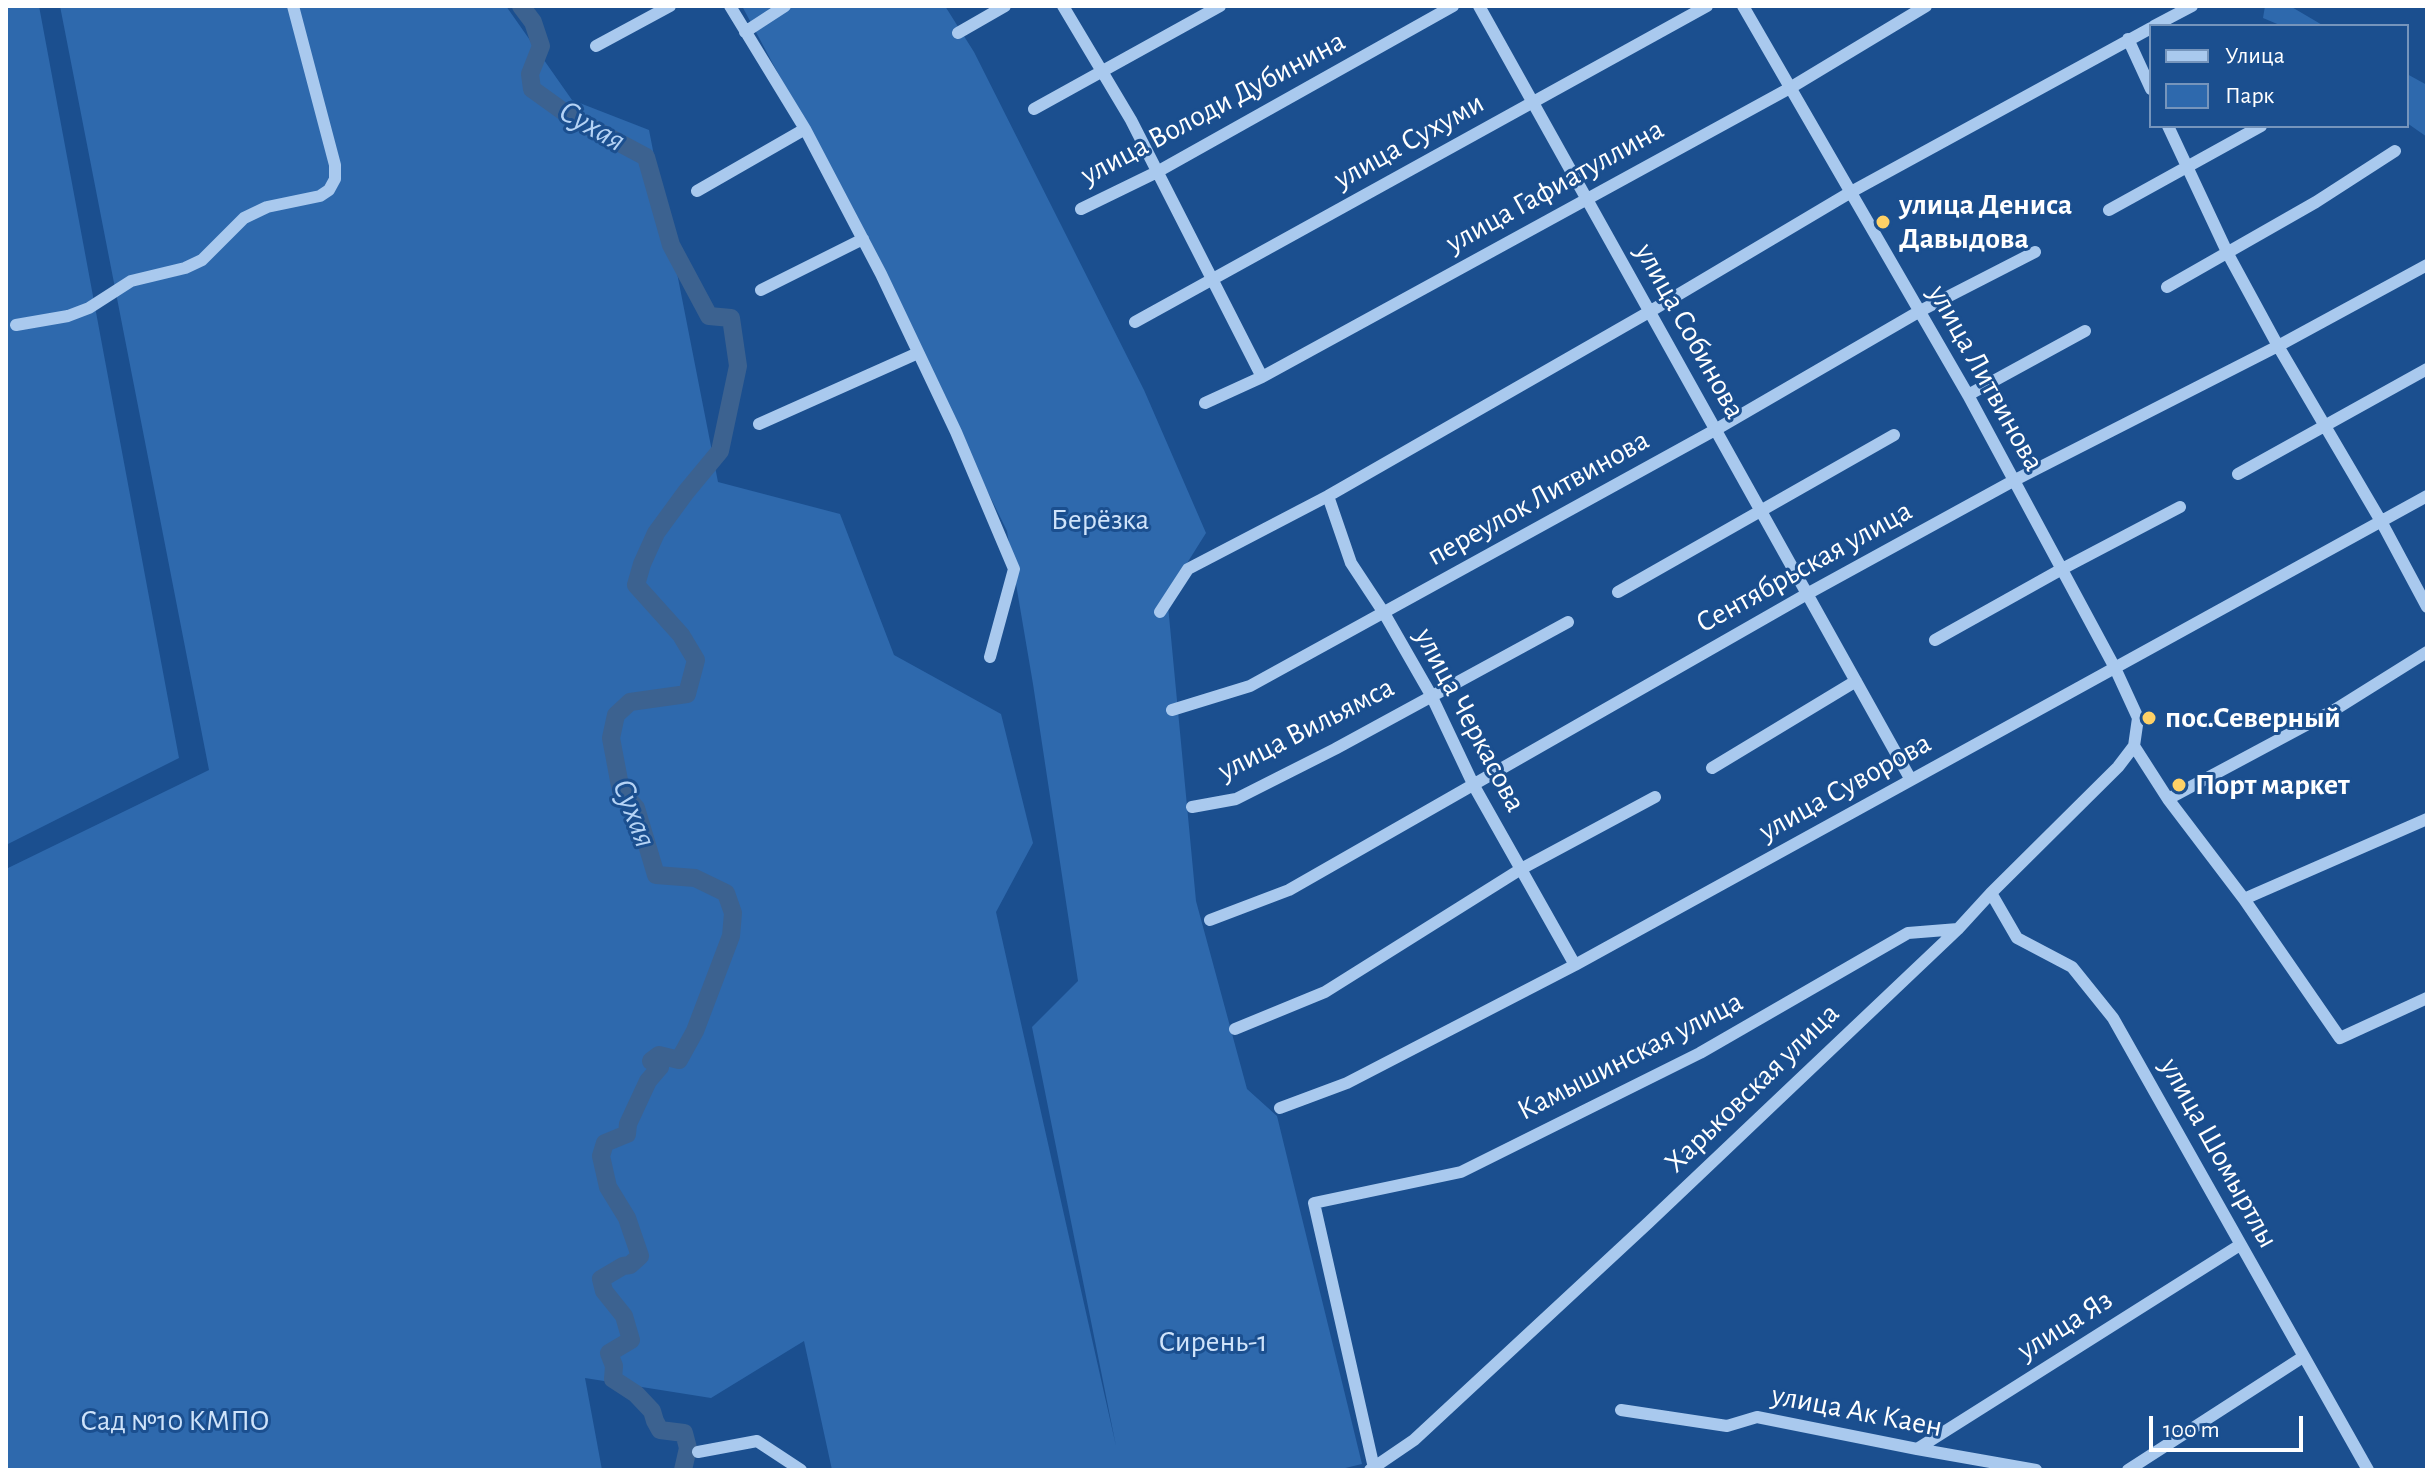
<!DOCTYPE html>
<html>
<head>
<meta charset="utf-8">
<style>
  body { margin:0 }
  #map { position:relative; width:2433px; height:1476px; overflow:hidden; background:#1b4f8f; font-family:"Alegreya Sans",sans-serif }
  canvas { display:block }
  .frame { position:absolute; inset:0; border:8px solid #fff; pointer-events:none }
  .legend { position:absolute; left:2149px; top:24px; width:260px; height:104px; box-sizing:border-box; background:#1b4f8f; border:2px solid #7695bc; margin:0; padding:10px 14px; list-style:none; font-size:24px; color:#fff }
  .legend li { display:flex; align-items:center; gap:16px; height:40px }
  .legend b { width:40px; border:2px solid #7695bc }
  .scale { position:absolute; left:2149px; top:1416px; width:154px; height:36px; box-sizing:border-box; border:4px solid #fff; border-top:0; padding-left:10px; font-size:24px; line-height:28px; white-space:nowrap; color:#fff; -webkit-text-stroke:6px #1b4f8f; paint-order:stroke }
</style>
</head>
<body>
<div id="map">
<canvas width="2433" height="1476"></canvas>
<div class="frame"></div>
<ul class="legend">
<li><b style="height:10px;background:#a9c9ee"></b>Улица</li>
<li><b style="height:22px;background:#2e69ad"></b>Парк</li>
</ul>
<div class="scale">100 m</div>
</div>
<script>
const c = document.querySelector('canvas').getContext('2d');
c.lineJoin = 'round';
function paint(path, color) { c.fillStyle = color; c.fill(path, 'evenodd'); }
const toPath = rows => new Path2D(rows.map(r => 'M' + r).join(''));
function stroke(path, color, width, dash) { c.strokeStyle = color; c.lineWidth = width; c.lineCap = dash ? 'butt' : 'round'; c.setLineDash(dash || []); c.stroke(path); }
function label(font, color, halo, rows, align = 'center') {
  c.font = font + ' "Alegreya Sans",sans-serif'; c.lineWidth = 6; c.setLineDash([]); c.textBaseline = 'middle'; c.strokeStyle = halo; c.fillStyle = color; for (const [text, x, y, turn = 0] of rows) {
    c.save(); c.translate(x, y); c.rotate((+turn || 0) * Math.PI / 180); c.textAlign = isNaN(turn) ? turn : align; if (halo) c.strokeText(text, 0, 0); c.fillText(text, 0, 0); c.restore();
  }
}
paint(toPath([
  [6,6,39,6,179,758,6,845],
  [60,6,506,6,572,100,649,130,718,482,840,514,894,655,1001,714,1033,843,996,912,1116,1446,1032,1027,1078,981,1033,684,1007,531,826,163,742,6,945,6,974,52,1144,390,1206,533,1167,595,1196,901,1247,1089,1277,1116,1362,1464,1337,1470,832,1470,804,1341,711,1398,585,1378,602,1470,6,1470,6,869,209,770],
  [2265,6,2290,6,2324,26,2282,26,2263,18],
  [2407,74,2427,85,2427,137,2407,123]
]), '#2e69ad');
stroke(toPath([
  [521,6,533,22,541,46,530,74,532,89,571,117,646,157,671,245,709,316,731,318,738,366,720,451,686,492,656,533,642,564,636,585,681,635,696,660,687,694,630,702,616,715,611,738,621,791,636,808,656,875,695,878,726,893,733,913,731,936,695,1031,679,1060,659,1055,651,1061,660,1067,648,1081,628,1124,627,1134,605,1143,601,1156,608,1187,627,1218,640,1256,630,1265,623,1266,601,1279,604,1291,624,1316,631,1340,609,1353,614,1366,613,1379,636,1394,652,1411,655,1421,660,1430,684,1433,688,1448,683,1470]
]), '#3c6290', 18);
stroke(toPath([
  [730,6,805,129,881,274,956,432,1014,569,990,657],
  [1063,6,1131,120,1262,377],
  [1479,6,1911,780],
  [2154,26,2192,6],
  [745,32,785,6],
  [958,33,1005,6],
  [2128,39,2151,89],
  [596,46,670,6],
  [1034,109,1220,6],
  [2168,126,2228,254,2278,346,2382,523,2427,607],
  [697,191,805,129],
  [1081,209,1157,172,1453,6],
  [2109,210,2261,126],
  [2167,287,2316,202,2395,151],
  [761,290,863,239],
  [1135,322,1707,6],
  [16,325,68,316,89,308,131,281,185,268,202,260,244,218,267,207,320,196,329,190,335,179,335,165,293,6],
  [1968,395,2085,331],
  [1205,403,1262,377,1790,88,1926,6],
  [759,424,918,353],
  [2238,474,2427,369],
  [1328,496,1351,563,1384,613,1431,695,1474,786,1575,965],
  [1618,592,1894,435],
  [1160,612,1188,569,1328,496,1649,312,1851,192,2151,28],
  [1935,640,2062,569,2180,507],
  [1172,710,1250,686,1715,430,1920,311,2035,252],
  [2134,746,2168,799,2244,899,2340,1038,2427,998],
  [1712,768,1856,681],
  [2168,799,2336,709,2427,652],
  [1192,807,1236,799,1335,749,1568,622],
  [1991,893,2017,938,2072,967,2113,1018,2368,1470],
  [2244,899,2427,819],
  [1210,920,1289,890,1807,594,2013,481,2278,346,2427,265],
  [1235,1029,1325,992,1521,869,1655,797],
  [1280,1108,1347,1083,1575,965,2427,496],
  [1621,1410,1727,1426,1757,1417,1917,1449,2036,1470],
  [1917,1449,2240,1245],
  [698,1452,757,1441,801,1470],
  [1374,1468,1314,1203,1461,1172,1700,1053,1908,933,1958,929],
  [1370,1470,1414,1440,1648,1223,1958,929,1991,893,2118,767,2134,746,2138,718,2115,668,1968,395,1743,6],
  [2128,1470,2303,1357]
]), '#a9c9ee', 12);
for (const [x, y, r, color] of [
  [1883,222,8,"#ffd166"],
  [2149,718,8,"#ffd166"],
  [2179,785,8,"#ffd166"]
]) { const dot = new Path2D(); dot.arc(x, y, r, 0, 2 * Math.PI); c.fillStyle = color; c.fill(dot); stroke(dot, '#1b4f8f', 3); }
label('30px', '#fff', '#1b4f8f', [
  ["улица Володи Дубинина",1213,108,-28],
  ["улица Сухуми",1409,141,-29],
  ["улица Гафиатуллина",1555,186,-29],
  ["улица Собинова",1690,331,61],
  ["улица Литвинова",1986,378,61],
  ["переулок Литвинова",1538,498,-29],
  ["Сентябрьская улица",1804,567,-29],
  ["улица Черкасова",1470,720,62],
  ["улица Вильямса",1306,729,-27],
  ["улица Суворова",1845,787,-29],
  ["Камышинская улица",1630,1056,-27],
  ["Харьковская улица",1752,1088,-44],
  ["улица Шомыртлы",2219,1153,61],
  ["улица Яз",2065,1325,-32],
  ["улица Ак Каен",1857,1411,11]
]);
label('bold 30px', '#fff', '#1b4f8f', [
  ["улица Дениса",1899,205],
  ["Давыдова",1899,239],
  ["пос.Северный",2165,718],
  ["Порт маркет",2195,785]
], 'left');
label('30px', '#cfe3fa', '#1b4f8f', [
  ["Берёзка",1100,520],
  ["Сирень-1",1213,1342],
  ["Сад №10 КМПО",175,1421]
]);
label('italic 32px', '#b5d3f5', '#1b4f8f', [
  ["Сухая",592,126,30],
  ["Сухая",634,813,69]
]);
</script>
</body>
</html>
